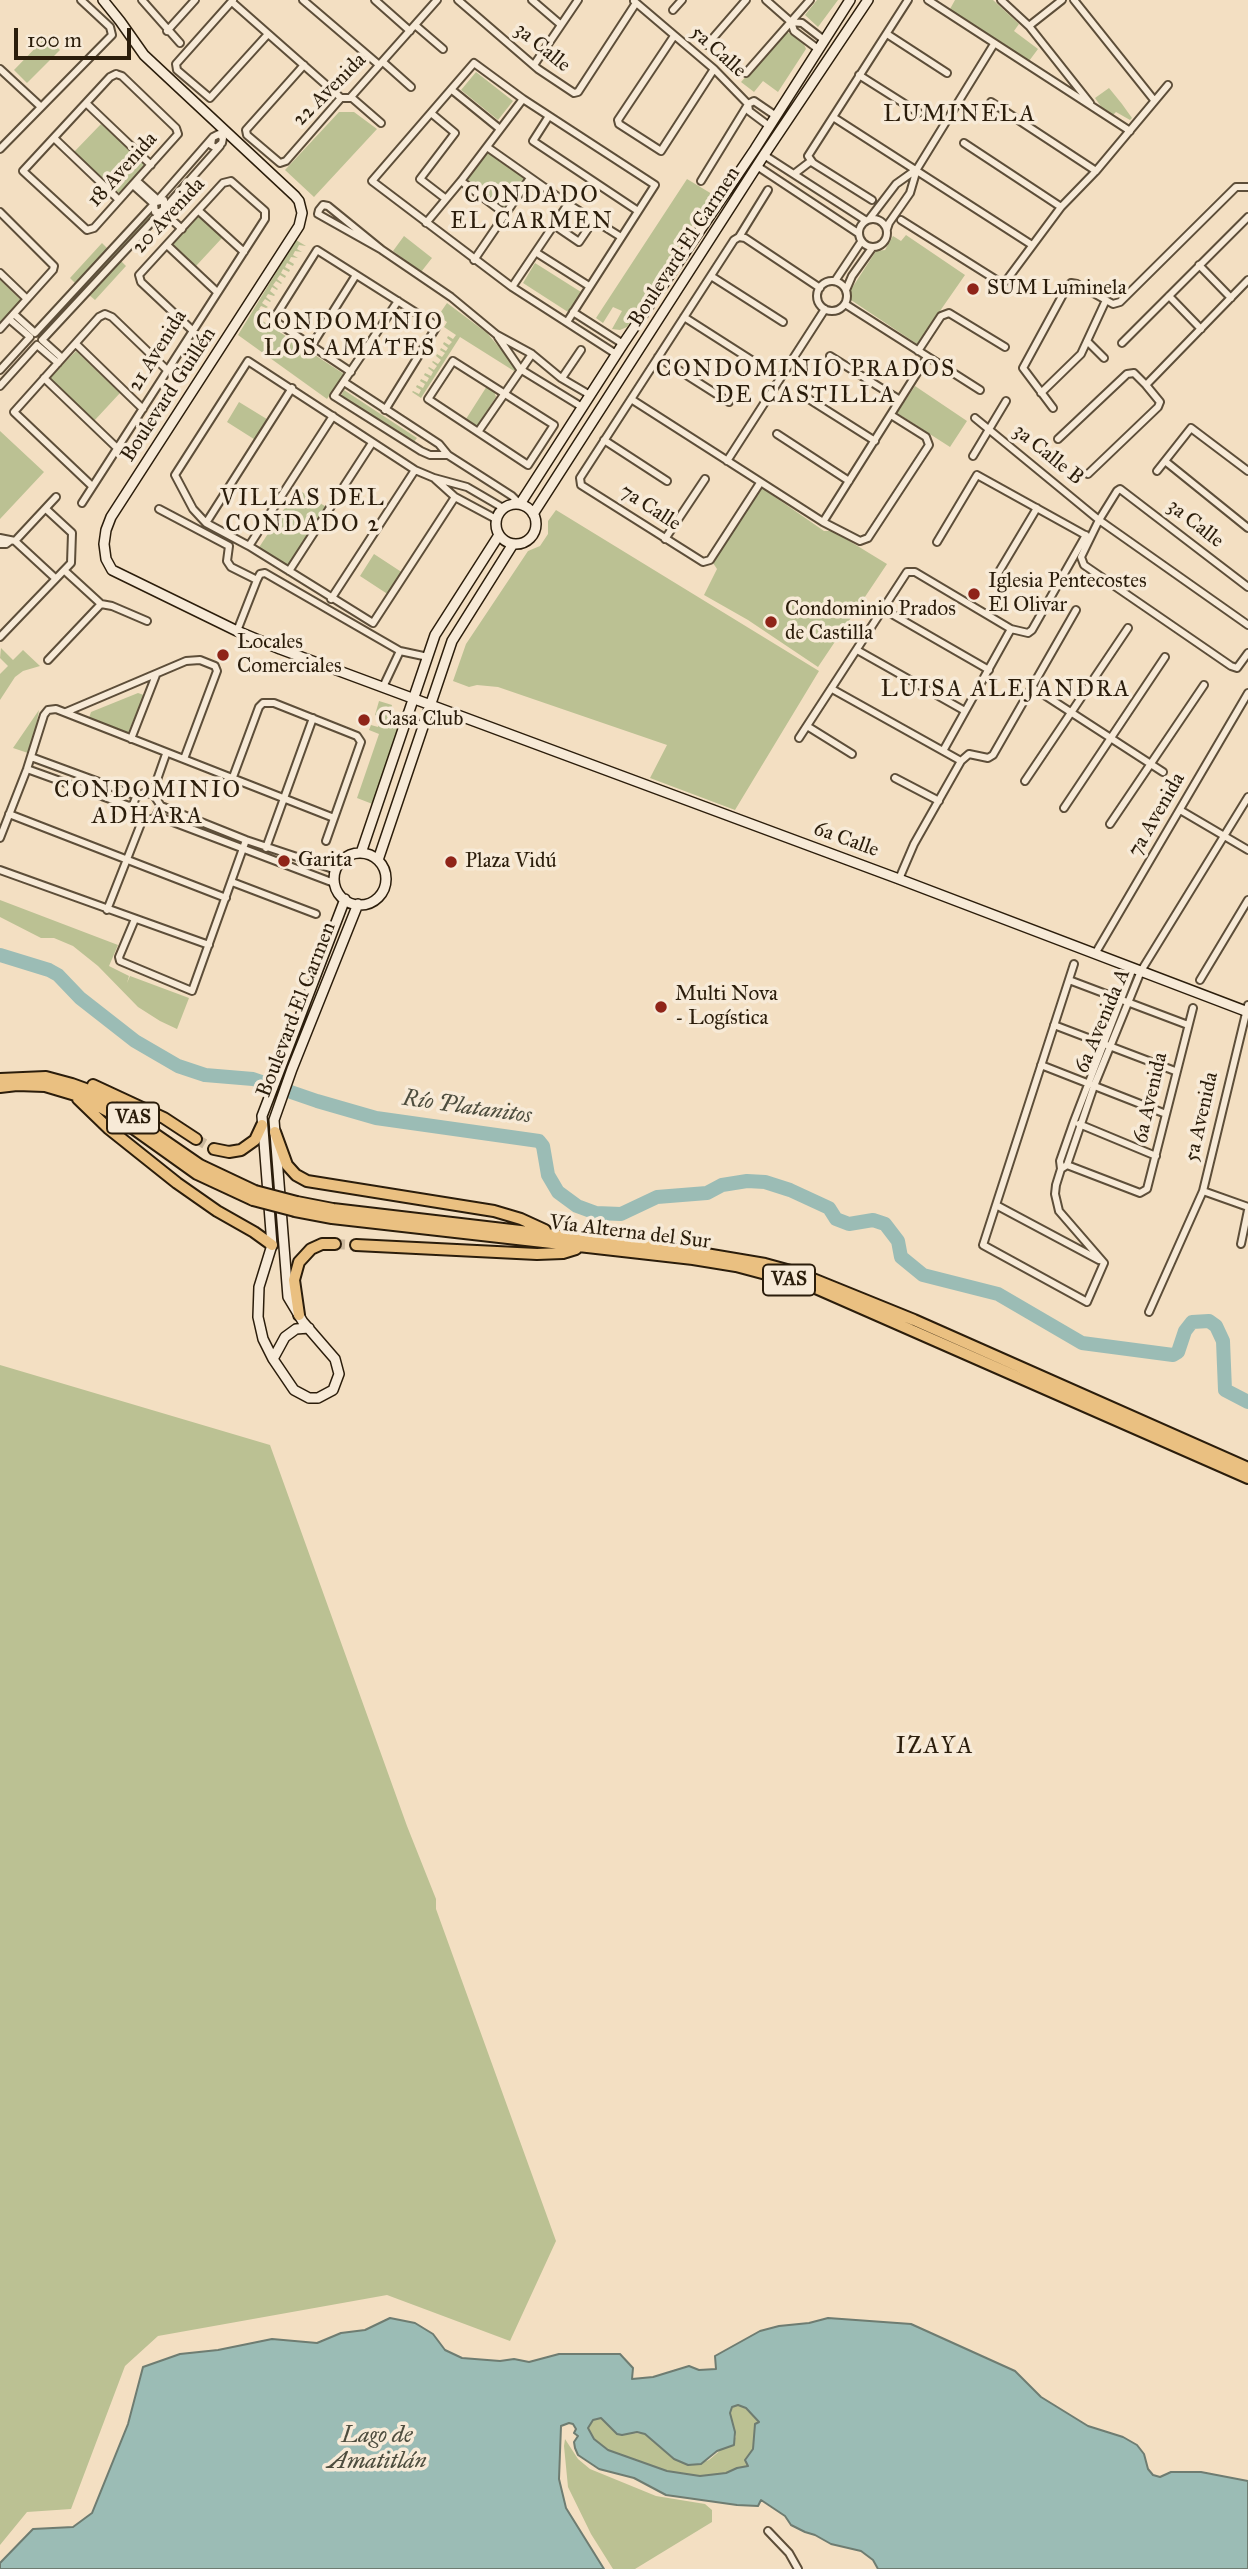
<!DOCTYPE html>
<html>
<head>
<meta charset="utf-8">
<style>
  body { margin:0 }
  #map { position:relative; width:1248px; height:2569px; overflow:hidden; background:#f3dfc2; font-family:"IM FELL Great Primer",serif }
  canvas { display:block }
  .scale { position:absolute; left:14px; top:28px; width:117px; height:32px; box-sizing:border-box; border:4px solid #2b1d0b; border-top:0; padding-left:9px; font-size:21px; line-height:24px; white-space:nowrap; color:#2b1d0b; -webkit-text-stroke:5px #f7ead7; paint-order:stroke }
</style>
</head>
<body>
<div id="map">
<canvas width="1248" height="2569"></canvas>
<div class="scale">100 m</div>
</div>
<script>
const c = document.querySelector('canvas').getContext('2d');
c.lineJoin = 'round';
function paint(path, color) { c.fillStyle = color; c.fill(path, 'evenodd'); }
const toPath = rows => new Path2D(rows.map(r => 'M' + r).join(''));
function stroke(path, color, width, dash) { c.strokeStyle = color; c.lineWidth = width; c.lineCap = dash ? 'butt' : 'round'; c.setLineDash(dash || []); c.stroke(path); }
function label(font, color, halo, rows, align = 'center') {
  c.font = font + ' "IM FELL Great Primer",serif'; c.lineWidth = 7; c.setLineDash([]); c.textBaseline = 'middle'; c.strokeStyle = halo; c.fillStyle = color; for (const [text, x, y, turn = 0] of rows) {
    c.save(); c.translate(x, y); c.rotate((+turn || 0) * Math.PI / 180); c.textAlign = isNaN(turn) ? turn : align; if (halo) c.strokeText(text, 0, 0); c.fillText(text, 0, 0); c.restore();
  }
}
paint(toPath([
  [817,0,838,0,818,27,805,15],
  [955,0,993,0,1019,24,1014,31,1038,49,1029,61,950,9],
  [787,32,803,42,806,49,778,92,763,81,754,92,741,82],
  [46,37,60,50,27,83,14,70],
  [476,72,513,101,498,120,461,90],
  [1109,88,1122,104,1132,118,1130,120,1116,112,1113,115,1102,108,1095,98],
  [339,112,354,112,377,129,314,197,285,170],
  [101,124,146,165,119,193,74,152],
  [488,151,526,179,504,208,466,179],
  [687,179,712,194,627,327,620,330,612,329,622,311,613,307,603,323,596,318],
  [150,210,156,216,46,334,40,329],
  [199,216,222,238,196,266,173,244],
  [906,235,965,275,917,344,851,300,850,291,876,251,885,250,893,236,901,241],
  [404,236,432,258,421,272,393,251],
  [296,240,306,246,299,245,297,249,302,252,295,251,293,255,298,258,291,257,289,261,294,264,293,266,287,263,285,267,290,270,289,272,283,269,281,273,286,276,285,278,280,275,277,279,282,283,281,284,276,281,273,285,278,289,277,290,272,287,270,291,275,295,274,296,268,294,266,297,271,301,270,302,265,299,262,303,268,307,266,308,261,306,259,309,264,313,263,314,257,311,255,316,344,374,327,399,238,335],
  [102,243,108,249,76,284,70,278],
  [120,260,126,266,95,300,88,294],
  [535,263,581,292,568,312,523,283],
  [0,280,22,301,0,323],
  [447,303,487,333,517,368,514,371,460,337,421,398,412,392,413,391,419,394,421,390,416,387,417,385,423,388,425,384,420,381,421,379,427,382,429,378,424,375,425,373,431,376,433,372,428,368,429,367,434,370,437,366,432,362,433,361,438,364,441,360,436,356,437,354,442,357,445,353,440,350,441,348,446,351,448,348,443,344,444,342,449,345,452,342,447,338,448,336,453,339,456,335,444,327,447,322,438,316],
  [76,351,120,393,94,421,49,379],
  [487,386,494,391,496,397,477,426,466,419],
  [915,386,967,421,950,447,897,413],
  [344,390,417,438,413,443,341,396],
  [239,402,270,421,257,441,227,422],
  [0,431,44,472,0,519],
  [762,488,824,531,833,531,887,564,818,667,748,620,704,595,717,569,713,563],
  [297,489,328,508,289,569,258,549],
  [556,510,819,671,735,810,650,778,667,745,498,687,477,685,469,687,453,681,466,644,528,551,540,546,548,534,548,521],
  [374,554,403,573,389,595,360,576],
  [1,648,13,660,23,650,40,666,23,671,15,677,0,700,0,674,8,666,0,658],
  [138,693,144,695,128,733,89,718,91,712],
  [379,701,392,705,388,718,403,723,375,805,357,798,379,734,369,730,371,725,378,727,381,718,375,715],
  [39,710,31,754,13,748],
  [0,900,118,945,109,966,129,976,127,983,130,976,189,998,177,1029,160,1021,138,1007,98,966,73,946,54,938,41,938,0,917],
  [0,1365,270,1445,407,1826,436,1899,436,1909,556,2241,510,2341,387,2295,158,2336,125,2366,71,2509,27,2512,0,2545],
  [738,2405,744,2407,759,2422,755,2425,753,2449,745,2460,748,2466,737,2468,725,2473,700,2476,667,2471,609,2451,594,2439,588,2427,593,2419,601,2418,633,2433,645,2434,674,2459,695,2465,709,2460,736,2437,730,2413,732,2407],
  [565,2439,578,2459,590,2469,656,2496,705,2504,712,2510,712,2522,635,2569,613,2569,591,2534,568,2487,564,2446]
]), '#bbc193');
const water = toPath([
  [390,2318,415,2323,433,2334,445,2350,462,2358,500,2361,514,2359,529,2362,559,2354,620,2354,633,2368,632,2379,653,2377,689,2366,699,2370,716,2369,715,2356,760,2331,779,2326,809,2323,828,2318,911,2324,1015,2371,1041,2397,1088,2426,1123,2437,1137,2445,1144,2454,1148,2469,1153,2475,1160,2477,1171,2472,1201,2472,1248,2481,1248,2569,878,2569,873,2560,861,2551,831,2544,815,2535,805,2532,791,2525,785,2516,761,2500,758,2506,737,2505,666,2495,634,2478,599,2469,578,2455,575,2448,574,2442,578,2436,574,2433,576,2429,573,2424,569,2423,561,2426,559,2479,566,2508,604,2569,0,2569,0,2563,33,2529,73,2527,92,2513,128,2424,143,2367,180,2354,218,2350,272,2339,317,2343,341,2333,365,2330,390,2318],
  [738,2405,746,2408,759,2422,755,2424,753,2449,745,2460,748,2466,737,2468,726,2473,700,2476,667,2471,608,2450,594,2439,588,2428,593,2420,601,2418,617,2434,622,2435,637,2432,645,2434,674,2459,688,2465,701,2464,717,2451,734,2445,735,2432,730,2413,732,2407,738,2405]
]);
paint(water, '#9bbcb5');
stroke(water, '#6e7c71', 2);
stroke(toPath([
  [0,955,49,970,58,975,80,998,135,1041,178,1066,205,1075,253,1079,317,1101,376,1118,539,1141,543,1146,548,1175,558,1192,577,1206,596,1213,621,1214,657,1197,707,1193,722,1185,747,1181,765,1182,790,1190,829,1208,836,1219,849,1224,873,1220,885,1224,898,1241,901,1257,923,1275,998,1294,1082,1343,1173,1355,1178,1352,1185,1331,1192,1322,1209,1321,1216,1326,1223,1341,1225,1390,1248,1402]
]), '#9bbcb5', 14);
stroke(toPath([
  [196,1139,214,1149],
  [335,1244,356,1245]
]), '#cbb89d', 10, [10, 5]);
const street = toPath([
  [142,0,180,43],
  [233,0,176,64,177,70,210,98,268,34],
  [303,0,378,64],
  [375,0,410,31],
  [458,0,538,69,574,93,578,92,636,3],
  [532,0,560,24],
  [766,0,791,22,794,31,818,49],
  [928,0,1130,131],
  [1001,0,1029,26,1090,103],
  [1074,0,1154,100],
  [634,1,714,69,748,104,749,111,769,126],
  [232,2,341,98],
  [673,10,682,0],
  [791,22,802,23,824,40],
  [415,25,443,49],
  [1029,26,1062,0],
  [167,31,195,0],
  [887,34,947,73],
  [674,36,618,120,619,124,661,151,714,69],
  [707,45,746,0],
  [383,62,411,87],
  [304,65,246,130,247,135,280,163,286,161,341,98,350,98,437,0],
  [534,65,578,0],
  [0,69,40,106],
  [746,73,810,0],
  [116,74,122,76,176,128,178,134,94,228,87,230,23,171,110,77,116,74],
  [859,75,919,113],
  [452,90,500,129],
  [351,97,381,123],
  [991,102,1096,171],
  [86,103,151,165],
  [748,104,754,101,776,116],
  [431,113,455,133,420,179,446,199],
  [549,116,533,141,638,211],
  [833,117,1032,245],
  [54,138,119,200],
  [964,143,1061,207],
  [487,147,568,204,621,237],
  [0,149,112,35,110,27,81,0],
  [764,155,865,220],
  [757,166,858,233],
  [794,174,811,161],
  [137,181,158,200,213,137,219,134,223,138,222,143,216,148,211,145,212,139],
  [461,181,504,213],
  [701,181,747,106],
  [872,200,813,163,808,156,908,0],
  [165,208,220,146],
  [199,211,244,252],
  [0,212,54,266,53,270,0,329],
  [870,218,896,184,917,169],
  '859 233a14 14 0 1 1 28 0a14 14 0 1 1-28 0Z',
  [901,220,998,281,1006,281,1061,207,1096,171,1168,85],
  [426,223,461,181,523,99],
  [554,225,579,242,594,220],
  [887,229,889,223,910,193,917,169,994,44],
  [739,237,768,190],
  [167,245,217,292],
  [382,250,318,214,319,210,323,205,328,206,382,250,451,297,497,335,532,354,561,378,590,395],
  [537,253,589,286],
  [474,260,530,178],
  [1199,265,1231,298],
  [0,273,27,299],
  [711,276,783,322],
  [835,281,861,242],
  '817 296a15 15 0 1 1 30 0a15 15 0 1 1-30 0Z',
  [512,287,568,204],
  [846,290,852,276,872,248],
  [1169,296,1201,329],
  [398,301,334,396,421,451,430,455,448,455],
  [845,304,980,390],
  [573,312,623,344],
  [14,314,35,333,154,204,156,202,164,200,164,209,160,212,155,212,154,204,133,185],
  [684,317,756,363],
  [567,322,655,185,523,99,474,63,372,181,512,287,616,354],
  [498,337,520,369,582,407],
  [1087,341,1104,358],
  [1122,343,1248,217],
  [76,344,143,409],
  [312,345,356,275],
  [918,351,941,316,949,313,1005,347],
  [830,356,900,400],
  [658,357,729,402],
  [62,358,42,340,162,211,182,229],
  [453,361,554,425,528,465,428,399,453,361],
  [0,370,30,337,9,319],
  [351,372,273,320,317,250,437,326,385,410],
  [44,378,116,447],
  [562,378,581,350],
  [344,382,439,444,448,455,512,496,520,504],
  [1146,385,1248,280],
  [0,386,37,345,58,363],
  [1041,393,1081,354,1106,300],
  [804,396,875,441],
  [631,399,823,522,860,541,868,538,929,445,926,437,891,415],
  [1053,408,1023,368,1067,287,1071,283,1077,284,1113,304,1120,302,1236,187,1248,187],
  [975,418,1099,520,1248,625],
  [478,432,532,354],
  [777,434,849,481],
  [1058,439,1127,374,1134,373,1146,385,1160,402,1158,407,1088,474],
  [604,440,667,481],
  [973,456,1006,401],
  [727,461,825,309],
  [1165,461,1248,528],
  [1157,471,1191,428,1248,471],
  [435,479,455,497,496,519],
  [760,483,710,560,703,562,581,485,580,478,734,240,739,237,745,238,820,288],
  [92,486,14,412,99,317,105,314,112,317,167,370],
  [455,497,373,623,249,546,206,523,193,509,175,475,248,361,415,470,434,478,467,487,503,508],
  [82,503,265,219,265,211,231,181,223,183,139,275,141,282,192,330],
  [159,509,229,546,227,561,231,567,257,580,237,631],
  [823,522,927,357],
  [206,523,292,388],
  [0,538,15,541,55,578],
  [665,539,705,479],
  [15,541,56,497],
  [937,542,977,475,1087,536],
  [0,544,6,544,10,541],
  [249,546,333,416],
  [65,571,101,604,112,606,147,621],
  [289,571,372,443],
  [257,580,260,574,265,573,400,651,428,657],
  [994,580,1037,508],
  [1248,587,1120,489,1117,491,1099,520,1081,557,1084,565,1231,666,1237,668,1248,653],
  [331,599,415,470],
  [883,609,989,670],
  [0,637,71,563,72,533,46,509],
  [857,650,965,711],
  [48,660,101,604],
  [383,687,400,651],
  [1032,687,1163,772],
  [832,689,961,761],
  [66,712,186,661,200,660,215,666,217,671,184,759],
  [807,726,852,754],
  [799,738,907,572,915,572,1011,629,1028,633,1032,630,1086,535],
  [131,739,156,675],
  [943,751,1011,629],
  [31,757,137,796],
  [27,769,132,807,134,814,142,821,155,818,161,806,153,794,144,793,136,797,132,807],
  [233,777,259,707,263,703,274,703,357,736,361,742,326,841],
  [895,778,939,801],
  [1025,781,1128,628],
  [152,794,166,754],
  [161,806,246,840,336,870],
  [1064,808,1165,657],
  [1180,810,1248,850],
  [9,814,226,898],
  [157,816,334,883],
  [1110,824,1204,685],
  [0,838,27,769,44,715,48,710,56,709,334,818],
  [266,848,313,718],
  [0,870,209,945],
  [899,879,914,844,961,761,969,754,988,758,993,755,1076,610],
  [232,882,316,914],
  [107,910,142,821],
  [135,919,119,957,120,961,192,991,246,840],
  [1095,954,1248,693],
  [1074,964,983,1245,1087,1302,1104,1263],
  [1069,980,1188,1025],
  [1200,980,1248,900],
  [1054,1025,1175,1071],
  [1041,1065,1166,1114],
  [1079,1124,1156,1156],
  [1067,1165,1140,1193,1147,1189,1193,1008],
  [1061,1169,1060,1161,1074,1121,1133,968],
  [1203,1191,1248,1207],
  [996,1205,1099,1260],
  [1241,1244,1248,1210],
  [1104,1263,1059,1211,1055,1194,1056,1185,1061,1169,1067,1165,1094,1086,1141,971,1248,797],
  [1149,1312,1203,1191,1248,1005],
  [768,2531,789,2553,798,2569]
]);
const secondary = toPath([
  [103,0,120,21,144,55,295,196,299,201,302,213,299,226,111,517,106,530,104,544,106,559,112,570,237,631,280,649,899,879,1248,1012],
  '496 524a20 20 0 1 1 40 0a20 20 0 1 1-40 0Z',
  [520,504,623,344,755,149,850,0],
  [533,514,764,155,868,0],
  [361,853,435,635,499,535],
  '334 879a26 26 0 1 1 52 0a26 26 0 1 1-52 0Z',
  [378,860,452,641,513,544],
  [345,899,262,1116,272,1245,259,1287,258,1317,263,1339,273,1359,294,1390,309,1398,318,1398,333,1390,339,1374,335,1359,303,1322,288,1297,274,1120,292,1069,358,904],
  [273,1359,285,1337,296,1329,309,1328]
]);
const highway = toPath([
  [0,1079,46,1077,72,1084,94,1092,200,1165,255,1191],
  [93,1085,164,1118,196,1139],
  [0,1087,17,1085,45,1086,82,1097,113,1114,197,1174,253,1200],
  [78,1099,108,1128,177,1183,217,1211,254,1232,272,1245],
  [275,1132,287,1165,296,1175,307,1181,494,1211,521,1219,545,1230],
  [214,1149,229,1152,241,1150,255,1140,262,1125],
  [297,1202,333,1209,682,1250,765,1264,798,1273,914,1320,1248,1468],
  [295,1211,332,1218,693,1259,736,1266,811,1286,1248,1478],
  [356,1245,537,1254,563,1253,576,1249],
  [299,1315,294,1280,299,1262,311,1249,322,1244,335,1244]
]);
stroke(street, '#5d4e39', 10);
stroke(secondary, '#2b1d0b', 12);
stroke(highway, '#2b1d0b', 14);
stroke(street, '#f7ead7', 6);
stroke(secondary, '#f7ead7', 9);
stroke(highway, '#eac081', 10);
const highwayBridge = toPath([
  [255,1191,297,1202],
  [253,1200,295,1211]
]);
stroke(highwayBridge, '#2b1d0b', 14, []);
stroke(highwayBridge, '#eac081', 10);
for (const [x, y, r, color] of [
  [973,289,7,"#8f2418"],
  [974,594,7,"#8f2418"],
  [771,622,7,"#8f2418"],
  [223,655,7,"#8f2418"],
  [364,720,7,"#8f2418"],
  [284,861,7,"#8f2418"],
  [451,862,7,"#8f2418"],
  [661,1007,7,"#8f2418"]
]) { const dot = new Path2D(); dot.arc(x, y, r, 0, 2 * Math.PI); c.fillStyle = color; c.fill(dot); stroke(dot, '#f7ead7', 2.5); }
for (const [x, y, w] of [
  [133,1118,52],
  [789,1280,52]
]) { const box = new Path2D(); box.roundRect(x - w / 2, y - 15.5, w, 31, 5); c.fillStyle = '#f7ead7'; c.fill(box); stroke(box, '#2b1d0b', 2); }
label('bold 19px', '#2b1d0b', null, [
  ["VAS",133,1118],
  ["VAS",789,1280]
]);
label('21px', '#2b1d0b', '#f7ead7', [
  ["3a Calle",542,48,39],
  ["5a Calle",718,52,42],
  ["22 Avenida",330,90,-45],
  ["18 Avenida",123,170,-48],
  ["20 Avenida",169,216,-47],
  ["Boulevard El Carmen",685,247,-57],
  ["21 Avenida",158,351,-58],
  ["Boulevard Guillén",169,395,-57],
  ["3a Calle B",1048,455,39],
  ["7a Calle",650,508,33],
  ["3a Calle",1195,524,38],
  ["7a Avenida",1157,815,-60],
  ["6a Calle",846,840,20],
  ["Boulevard El Carmen",297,1010,-69],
  ["6a Avenida A",1103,1021,-67],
  ["6a Avenida",1151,1098,-77],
  ["5a Avenida",1202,1117,-77],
  ["Vía Alterna del Sur",630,1233,7]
]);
label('21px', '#2b1d0b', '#f7ead7', [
  ["SUM Luminela",987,289],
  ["Iglesia Pentecostes",988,582],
  ["El Olivar",988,606],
  ["Condominio Prados",785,610],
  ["de Castilla",785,634],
  ["Locales",237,643],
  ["Comerciales",237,667],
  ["Casa Club",378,720],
  ["Garita",298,861],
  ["Plaza Vidú",465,862],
  ["Multi Nova",675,995],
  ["- Logística",675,1019]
], 'left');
c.letterSpacing = '2px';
label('23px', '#2b1d0b', '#f7ead7', [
  ["LUMINELA",960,115],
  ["CONDADO",532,196],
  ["EL CARMEN",532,222],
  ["CONDOMINIO",350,323],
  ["LOS AMATES",350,349],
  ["CONDOMINIO PRADOS",806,370],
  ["DE CASTILLA",806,396],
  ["VILLAS DEL",303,499],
  ["CONDADO 2",303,525],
  ["LUISA ALEJANDRA",1006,690],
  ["CONDOMINIO",148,791],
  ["ADHARA",148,817],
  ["IZAYA",935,1747]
]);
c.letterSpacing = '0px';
label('italic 23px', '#4d4d3e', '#f7ead7', [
  ["Río Platanitos",467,1108,8],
  ["Lago de",377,2436],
  ["Amatitlán",377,2462]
]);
</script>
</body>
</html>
